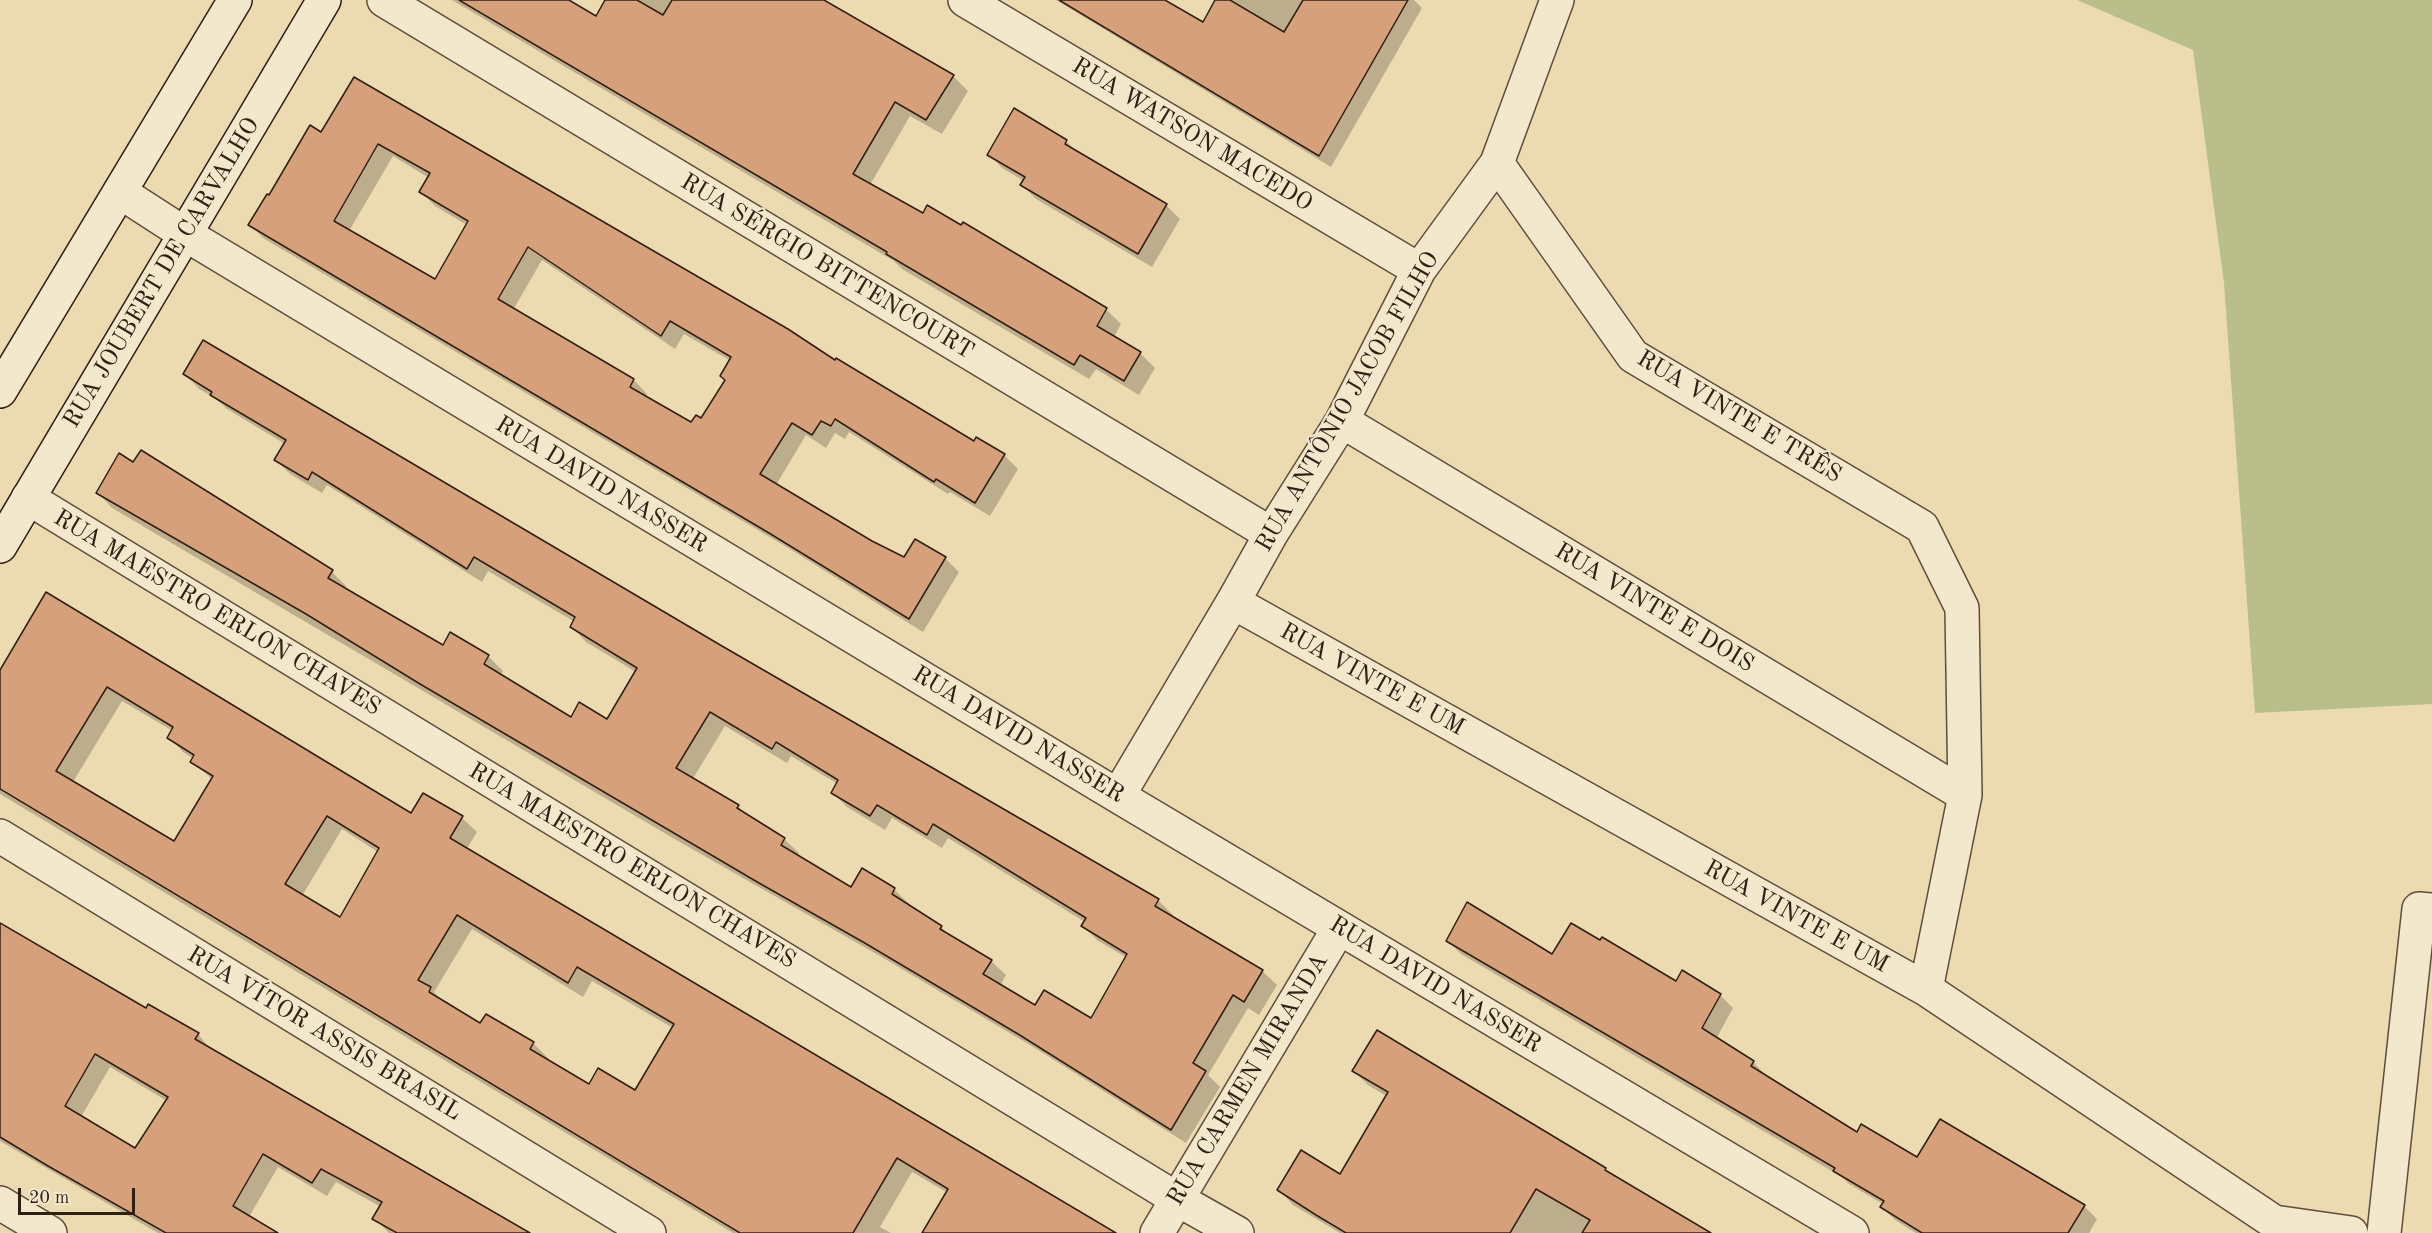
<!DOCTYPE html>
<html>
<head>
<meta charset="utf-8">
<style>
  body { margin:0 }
  #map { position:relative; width:2432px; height:1233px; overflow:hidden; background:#ecdab1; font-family:"Old Standard TT",serif }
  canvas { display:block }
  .scale { position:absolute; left:18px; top:1188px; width:117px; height:27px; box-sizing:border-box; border:3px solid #301f14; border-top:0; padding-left:8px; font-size:18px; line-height:21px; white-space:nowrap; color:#301f14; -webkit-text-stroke:4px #f3e7cc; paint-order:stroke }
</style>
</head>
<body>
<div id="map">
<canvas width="2432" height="1233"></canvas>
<div class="scale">20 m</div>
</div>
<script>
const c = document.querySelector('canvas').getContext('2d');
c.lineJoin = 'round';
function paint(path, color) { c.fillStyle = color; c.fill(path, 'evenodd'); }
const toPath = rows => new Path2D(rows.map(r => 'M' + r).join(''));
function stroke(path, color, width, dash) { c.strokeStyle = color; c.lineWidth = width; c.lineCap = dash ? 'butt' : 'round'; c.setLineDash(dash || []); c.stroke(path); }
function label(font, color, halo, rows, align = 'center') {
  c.font = font + ' "Old Standard TT",serif'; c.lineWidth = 4.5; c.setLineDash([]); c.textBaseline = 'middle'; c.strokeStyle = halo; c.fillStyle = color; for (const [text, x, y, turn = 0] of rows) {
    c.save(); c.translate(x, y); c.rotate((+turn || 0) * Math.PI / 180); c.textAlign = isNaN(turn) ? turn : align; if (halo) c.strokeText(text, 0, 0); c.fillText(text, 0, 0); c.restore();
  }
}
paint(toPath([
  [2077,0,2432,0,2432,704,2255,713,2224,283,2193,50]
]), '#b9bf8a');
paint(toPath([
  [452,0,566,0,596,18,607,0,822,0,953,76,968,91,942,134,910,116,870,185,1106,309,1121,324,1114,337,1140,353,1155,368,1139,395,1096,369,1089,379,902,269,894,261],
  [1056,0,1162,0,1203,25,1217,0,1414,0,1422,8,1331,167],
  [354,79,974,443,1004,455,1018,469,990,516,950,492,948,494,849,432,845,439,835,433,826,448,806,435,776,485,871,543,904,559,945,558,959,572,923,632,785,546,263,238,250,224,322,134],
  [393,156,429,178,421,192,435,206,467,225,435,281,349,231],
  [542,260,675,349,684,334,731,361,727,381,702,420,692,424,645,398,647,394,634,380,513,310],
  [1066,141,1079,154,1166,205,1180,219,1152,267,1036,199,1022,185,1024,181,1002,168,989,154],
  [185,374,721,647,1158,900,1173,915,1171,917,1262,971,1277,985,1259,1015,1248,1008,1208,1075,1220,1087,1186,1143,1035,1048,880,956,678,841,112,508,98,493,332,572,346,586,345,589,444,647,488,656,503,671,500,675,572,719,608,721,636,672,586,642,572,627,575,622,488,571,482,582,327,485,322,493,290,474,276,460,285,444,227,409,215,398,199,389],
  [725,726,787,763,791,756,838,784,833,793,847,807,885,830,892,818,942,848,948,838,1085,922,1083,926,1097,940,1127,958,1092,1021,1036,1007,1000,986,1006,975,991,961,951,937,941,927,907,906,909,904,894,889,862,870,851,889,797,856,799,853,784,839,749,818,738,806,692,780],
  [46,594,411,815,462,818,477,832,466,850,1103,1233,923,1233,948,1193,912,1172,880,1227,891,1233,733,1233,0,794,0,673],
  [122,701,173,731,169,737,183,752,194,759,192,762,213,780,174,843,73,782],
  [342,829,378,852,340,919,302,896],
  [472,929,583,997,592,981,673,1028,636,1092,589,1086,546,1061,548,1058,533,1043,481,1025,445,1004,434,992],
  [0,924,146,1010,198,1034,211,1050,524,1233,389,1233,374,1218,381,1207,336,1182,327,1196,278,1167,249,1217,274,1233,158,1233,0,1141],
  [110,1067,167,1101,136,1150,81,1117],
  [1448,941,1553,956,1677,983,1720,995,1733,1008,1716,1039,1753,1062,1767,1076,1857,1134,1917,1159,2084,1206,2097,1219,2089,1233,1916,1233,1895,1220,1882,1207,1883,1204,1849,1184,1842,1177,1461,954],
  [1377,1032,1710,1233,1340,1233,1293,1205,1279,1190,1341,1176,1388,1097,1368,1085,1354,1071]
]), '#0003');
const building = toPath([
  [459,0,569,0,596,16,605,0,637,0,663,15,672,0,824,0,954,75,926,120,895,102,853,174,923,213,927,205,961,225,963,222,1107,308,1097,326,1141,352,1124,381,1080,355,1074,365,886,254,887,252,459,0],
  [1059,0,1165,0,1203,22,1215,0,1230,0,1284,32,1303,0,1408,0,1319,156,1059,0],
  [354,77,788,329,835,360,836,358,974,441,976,437,1005,454,975,503,936,479,934,482,835,419,831,426,821,421,812,435,792,423,760,474,872,541,904,557,915,539,946,557,909,619,769,533,248,225,267,194,269,195,310,125,321,132,354,77],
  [378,144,430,173,419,192,468,221,435,279,334,221,378,144],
  [528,247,661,336,670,321,731,357,720,376,725,380,701,418,696,415,691,422,630,387,634,379,498,299,528,247],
  [1014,108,1067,140,1065,144,1167,204,1138,254,1020,185,1025,177,987,155,1014,108],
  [203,340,722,646,1159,899,1155,906,1263,970,1244,1002,1233,995,1193,1063,1206,1071,1171,1130,1018,1034,863,942,759,883,420,684,306,614,96,493,119,453,133,462,141,450,333,570,328,578,393,616,443,645,450,632,489,655,484,664,571,717,579,702,607,719,637,668,570,627,575,617,474,557,467,569,312,472,308,480,274,460,286,440,210,395,212,392,183,374,203,340],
  [710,712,772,749,776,742,838,780,831,793,870,816,877,805,927,835,933,824,1086,918,1081,926,1127,954,1091,1018,1044,990,1035,1005,983,974,992,960,940,929,942,926,892,894,895,888,862,868,851,887,781,845,785,838,737,808,739,805,676,768,710,712],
  [46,592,411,813,423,793,463,816,450,838,1116,1233,922,1233,948,1189,897,1158,853,1233,740,1233,0,789,0,670,46,592],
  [107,687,173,727,167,738,194,755,190,762,213,776,174,841,56,771,107,687],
  [327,816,379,848,340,917,285,884,327,816],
  [457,915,568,983,577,967,674,1024,635,1090,598,1068,589,1084,530,1049,534,1042,486,1014,480,1023,429,992,431,987,418,980,457,915],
  [1467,902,1552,954,1571,923,1600,940,1602,937,1676,981,1682,970,1721,994,1702,1028,1754,1061,1751,1066,1857,1132,1861,1124,1917,1157,1940,1119,2085,1205,2068,1233,1922,1233,1880,1207,1884,1201,1833,1171,1835,1168,1446,941,1467,902],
  [0,923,146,1008,148,1004,199,1033,195,1039,530,1233,397,1233,372,1219,382,1202,321,1169,312,1183,263,1154,233,1206,278,1233,166,1233,48,1166,0,1137,0,923],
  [95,1054,168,1097,135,1148,65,1106,95,1054],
  [1377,1030,1606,1168,1605,1170,1711,1233,1582,1233,1590,1220,1536,1189,1510,1233,1346,1233,1316,1215,1277,1190,1301,1150,1340,1174,1388,1092,1352,1071,1377,1030]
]);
paint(building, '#d6a07b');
stroke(building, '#301f14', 1.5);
const street = toPath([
  [384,0,1271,534],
  [965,0,1419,270],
  [1497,163,1633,356,1922,527,1962,608,1965,795,1926,989],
  [120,192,185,234,1118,796,1852,1233],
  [1342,421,1965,795],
  [28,498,1177,1199,1237,1233],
  [1233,602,1926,989,2274,1222,2351,1233],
  [1118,796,1233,602,1271,534,1342,421,1419,270,1497,163,1557,0],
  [0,836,649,1233],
  [0,1203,50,1233],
  [1157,1233,1339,928],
  [2384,1233,2419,909,2432,910]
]);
const secondary = toPath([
  [0,391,235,0],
  [0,546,324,0]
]);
stroke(street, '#5f4e3b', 36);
stroke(secondary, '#301f14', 36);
stroke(street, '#f3e7cc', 33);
stroke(secondary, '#f3e7cc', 33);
label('24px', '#301f14', '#f3e7cc', [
  ["RUA WATSON MACEDO",1192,135,31],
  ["RUA SÉRGIO BITTENCOURT",827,267,31],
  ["RUA JOUBERT DE CARVALHO",162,273,-59],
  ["RUA ANTÔNIO JACOB FILHO",1348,402,-60],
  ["RUA VINTE E TRÊS",1739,417,31],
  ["RUA DAVID NASSER",601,485,31],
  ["RUA VINTE E DOIS",1654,608,31],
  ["RUA MAESTRO ERLON CHAVES",217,613,31],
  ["RUA VINTE E UM",1372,680,29],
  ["RUA DAVID NASSER",1018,735,31],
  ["RUA MAESTRO ERLON CHAVES",632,866,31],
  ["RUA VINTE E UM",1796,917,29],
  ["RUA DAVID NASSER",1435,985,31],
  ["RUA VÍTOR ASSIS BRASIL",324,1034,31],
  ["RUA CARMEN MIRANDA",1248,1080,-59]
]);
</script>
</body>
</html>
